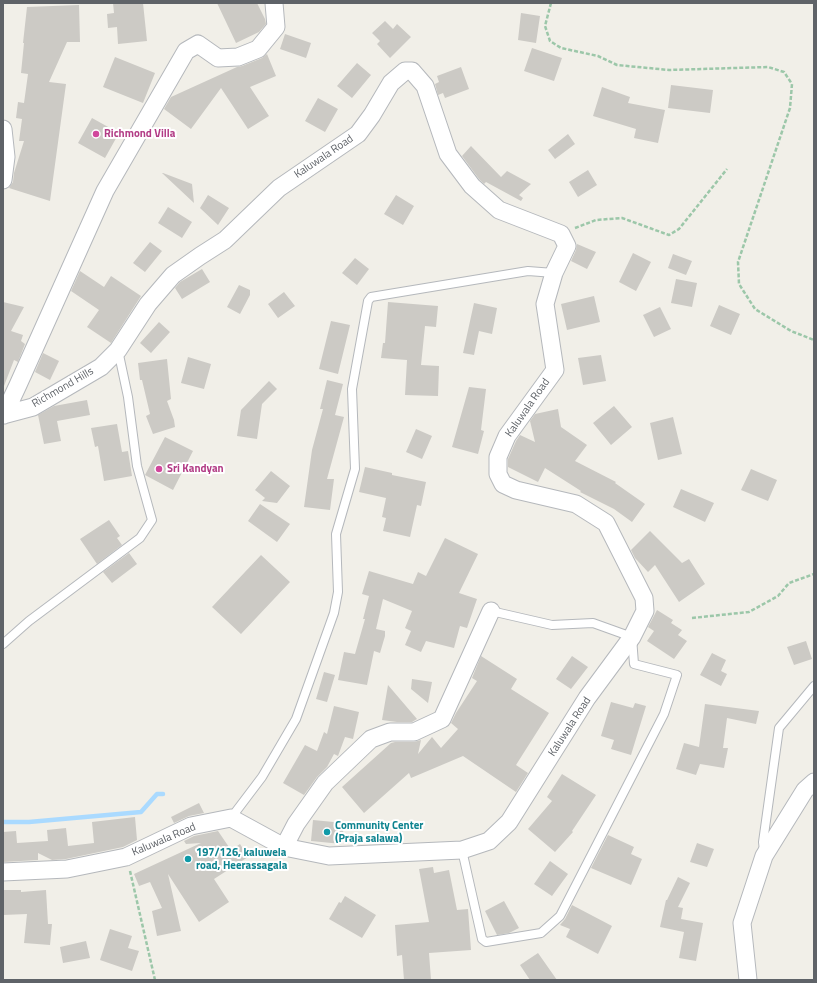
<!DOCTYPE html>
<html>
<head>
<meta charset="utf-8">
<style>
  body { margin:0 }
  #map { position:relative; width:817px; height:983px; overflow:hidden; background:#f1efe8; font-family:"Titillium Web",sans-serif }
  canvas { display:block }
  .frame { position:absolute; inset:0; border:4px solid #5f6368; pointer-events:none }
</style>
</head>
<body>
<div id="map">
<canvas width="817" height="983"></canvas>
<div class="frame"></div>
</div>
<script>
const c = document.querySelector('canvas').getContext('2d');
c.lineJoin = 'round';
const toPath = rows => new Path2D(rows.map(r => 'M' + r).join(''));
function stroke(path, color, width, dash) { c.strokeStyle = color; c.lineWidth = width; c.lineCap = dash ? 'butt' : 'round'; c.setLineDash(dash || []); c.stroke(path); }
function paint(path, color) { c.fillStyle = color; c.fill(path, 'evenodd'); }
function label(font, color, halo, rows, align = 'center') {
  c.font = font + ' "Titillium Web",sans-serif'; c.lineWidth = 4; c.setLineDash([]); c.textBaseline = 'middle'; c.strokeStyle = halo; c.fillStyle = color; for (const [text, x, y, turn = 0] of rows) {
    c.save(); c.translate(x, y); c.rotate((+turn || 0) * Math.PI / 180); c.textAlign = isNaN(turn) ? turn : align; if (halo) c.strokeText(text, 0, 0); c.fillText(text, 0, 0); c.restore();
  }
}
stroke(toPath([
  [3,822,29,822,141,812,157,794,163,794]
]), '#aadaff', 4.5);
paint(toPath([
  [113,3,143,3,147,41,118,44,117,27,108,28,107,14,114,13],
  [217,3,257,3,265,19,266,24,259,32,236,43],
  [79,5,80,42,67,42,49,82,66,84,50,201,9,188,13,182,14,173,24,141,19,141,22,119,16,118,18,102,24,103,28,74,21,73,24,43,23,43,27,7],
  [521,13,540,16,536,43,518,40],
  [385,21,393,29,397,24,411,37,390,58,377,44,380,41,372,33],
  [285,34,311,43,306,58,280,49],
  [532,48,562,58,554,81,524,71],
  [267,54,276,76,250,87,269,116,248,129,221,88,191,129,164,109,171,97,237,67,242,66,262,58],
  [115,57,155,73,143,103,103,87],
  [357,63,371,75,352,98,337,86],
  [461,67,469,89,445,98,443,93,438,95,435,84,439,82,437,76],
  [671,85,713,90,710,113,668,108],
  [602,87,630,97,628,103,665,110,658,143,634,138,636,129,593,116],
  [318,98,338,109,325,132,305,121],
  [92,118,119,133,105,158,78,143],
  [568,134,575,144,555,159,548,150],
  [471,146,501,177,507,171,531,184,519,195,523,198,521,201,486,182,484,184,479,179,462,156],
  [588,170,597,185,578,197,569,182],
  [162,173,163,173,192,184,194,203],
  [208,195,229,208,218,225,200,208],
  [396,195,414,206,403,225,384,214],
  [168,207,192,222,182,238,158,223],
  [150,242,162,251,145,272,133,263],
  [577,244,596,252,587,269,571,261,576,250],
  [633,253,651,262,636,291,619,282],
  [673,254,692,261,686,275,668,268],
  [355,258,369,269,357,285,342,273],
  [202,269,210,282,182,299,175,288,180,282],
  [80,271,104,287,111,276,141,296,111,343,87,327,99,310,71,291],
  [676,279,697,283,692,307,671,303],
  [239,285,250,290,250,295,240,314,227,307],
  [284,292,295,306,278,318,268,304],
  [594,296,600,322,567,330,561,304],
  [3,302,24,307,11,331,23,335,21,341,25,344,18,362,14,360,4,386,3,386],
  [388,302,438,306,436,327,425,326,421,365,439,366,438,396,405,395,407,360,381,358,383,343,385,343],
  [474,303,497,308,492,334,479,331,474,355,463,353],
  [719,305,740,314,731,335,710,326],
  [660,307,671,329,654,337,643,315],
  [331,321,350,325,338,374,319,369],
  [159,322,170,332,151,353,140,343],
  [43,353,59,361,50,380,35,372],
  [601,355,606,381,583,385,578,358],
  [188,357,211,364,204,389,181,383],
  [167,359,171,399,167,401,174,420,175,427,153,434,146,416,150,414,142,380,140,380,138,363],
  [327,380,343,384,335,415,344,417,327,479,334,479,330,510,304,507,312,450,323,409,320,409],
  [269,381,277,389,262,404,257,439,237,436,241,410],
  [469,387,486,389,481,430,484,431,478,454,452,447],
  [87,400,90,415,57,421,61,441,44,444,38,415,54,406],
  [614,406,632,427,611,445,593,423],
  [558,409,561,427,587,445,575,461,616,482,615,483,645,504,632,522,614,509,580,492,581,491,545,468,538,482,508,467,508,459,516,441,520,435,535,442,530,421,535,414],
  [673,417,682,454,658,460,650,423],
  [117,424,122,452,128,451,132,476,104,481,98,446,95,447,91,428],
  [416,429,432,436,422,459,406,452],
  [165,437,193,451,173,490,145,475],
  [365,467,392,473,392,475,426,482,421,506,417,505,410,537,383,531,386,518,382,517,386,498,359,492],
  [751,469,777,480,768,501,741,490],
  [271,471,290,486,277,503,262,501,265,498,255,490],
  [681,489,714,503,705,522,673,507],
  [260,504,290,524,277,542,248,521],
  [109,520,120,536,117,538,122,545,97,564,80,539],
  [650,531,682,563,689,559,705,584,679,602,655,565,648,572,635,558,631,550],
  [445,538,478,554,459,593,477,599,467,628,460,626,454,648,426,641,421,652,405,645,411,631,405,628,412,611,383,599,376,629,385,631,385,636,380,653,374,651,367,685,338,680,344,652,355,654,365,619,363,619,369,596,362,594,369,571,413,584,418,572,426,576],
  [129,553,137,564,112,583,103,572],
  [261,555,290,582,241,634,212,607],
  [657,610,673,620,671,623,682,630,678,635,687,641,674,659,647,641,654,631,648,627],
  [806,641,812,659,794,665,787,647],
  [712,653,726,660,721,671,727,674,721,686,700,675],
  [481,656,517,679,511,689,549,713,516,765,528,773,516,792,463,756,411,778,409,773,364,813,342,787,391,743,395,742,414,742,421,740,418,754,432,737,441,748,458,729,451,723,456,713,477,681,472,678],
  [572,656,588,667,571,689,556,679],
  [324,672,335,675,327,702,316,699],
  [412,679,432,682,428,703,411,689],
  [388,685,417,719,412,722,397,722,382,720],
  [611,702,633,708,635,703,646,706,631,755,611,749,614,740,601,736],
  [705,704,759,711,756,724,727,718,723,748,728,748,724,768,700,764,696,775,676,769,684,743,699,747],
  [334,706,359,712,353,739,345,737,338,756,334,754,327,767,317,777,304,795,283,783,305,745,317,751,324,732,327,734],
  [562,774,596,795,572,831,573,832,555,852,528,829,552,801,547,797],
  [199,803,204,813,189,816,174,823,171,817],
  [135,817,137,840,123,847,66,859,52,860,38,853,38,860,3,862,3,832,16,831,17,843,48,841,47,830,66,828,68,846,94,843,92,822],
  [313,820,344,823,342,844,311,841],
  [218,831,231,850,240,844,248,857,214,879,229,902,199,922,168,874,181,931,157,936,152,911,162,908,150,882,139,886,134,874,201,843,186,844,184,841,194,836],
  [608,835,634,847,631,854,642,859,631,885,591,868],
  [697,843,714,849,707,867,690,862],
  [550,861,568,874,552,896,534,884],
  [433,867,434,873,449,870,457,910,468,909,471,950,429,953,431,980,404,980,402,955,397,956,395,925,429,922,419,869],
  [678,877,690,883,678,907,683,908,681,919,703,923,696,961,679,958,684,932,660,927,666,900,667,900],
  [3,890,21,890,21,892,46,890,48,924,52,924,50,945,24,943,27,914,3,915],
  [345,896,376,915,362,938,329,919,339,902,341,903],
  [504,901,519,928,509,933,497,935,485,911],
  [572,905,612,926,598,954,566,937,570,929,560,925,565,919],
  [110,929,132,936,128,948,139,951,132,971,100,960],
  [86,941,90,958,63,963,60,947],
  [538,953,557,980,530,980,520,965]
]), '#cccac5');
const lane = toPath([
  [3,644,29,621,140,538,152,520,137,466,128,397,118,350],
  [231,818,262,777,296,719,334,613,338,592,336,534,355,469,352,389,368,301,371,297,528,271,554,273],
  [462,850,482,939,486,942,541,933,560,916,664,714,677,675,634,664,632,637,593,623,552,625,491,611],
  [764,851,763,842,779,728,814,686]
]);
const street = toPath([
  [3,129,6,157,3,180],
  [3,415,33,407,101,367,118,350,148,304,173,275,200,256,225,240,279,188,358,134,372,115,391,83,405,71,412,71,425,86,448,154,472,186,499,210,561,234,567,246,554,273,545,304,555,370,507,436,498,457,498,474,503,484,516,490,576,504,606,523,644,598,645,611,632,637,587,698,509,822,489,841,462,850,329,856,284,847,231,818,191,826,126,857,67,869,3,872],
  [4,415,18,385,105,191,186,51,198,44,218,58,238,57,258,49,276,27,274,3],
  [284,847,296,824,325,783,371,739,390,732,414,732,442,719,491,611],
  [748,980,742,923,764,856,805,790,814,782]
]);
stroke(lane, '#b5b8bc', 10);
stroke(street, '#b5b8bc', 19);
stroke(toPath([
  [551,3,545,26,550,41,561,48,598,56,617,65,669,70,768,67,784,72,792,84,790,108,738,262,739,284,755,309,791,331,814,340],
  [575,228,596,220,622,218,669,235,679,229,727,169],
  [692,618,749,612,778,596,789,583,814,574],
  [130,871,155,980]
]), '#9cc7a9', 2.5, [4, 2]);
stroke(lane, '#fff', 8);
stroke(street, '#fff', 17);
for (const [x, y, r, color] of [
  [96,134,4,"#d1479c"],
  [159,469,4,"#d1479c"],
  [327,832,4,"#0f9aa8"],
  [188,859,4,"#0f9aa8"]
]) { const dot = new Path2D(); dot.arc(x, y, r, 0, 2 * Math.PI); c.fillStyle = color; c.fill(dot); stroke(dot, '#fff', 1.5); }
label('bold 11px', '#b23c85', '#fff', [
  ["Richmond Villa",104,134],
  ["Sri Kandyan",167,469]
], 'left');
label('11px', '#5f6368', '#fff', [
  ["Kaluwala Road",324,157,-34],
  ["Richmond Hills",63,388,-30],
  ["Kaluwala Road",528,408,-55],
  ["Kaluwala Road",570,727,-57],
  ["Kaluwala Road",164,840,-23]
]);
label('bold 11px', '#0d838f', '#fff', [
  ["Community Center",335,826],
  ["(Praja salawa)",335,839],
  ["197/126, kaluwela",196,853],
  ["road, Heerassagala",196,866]
], 'left');
</script>
</body>
</html>
